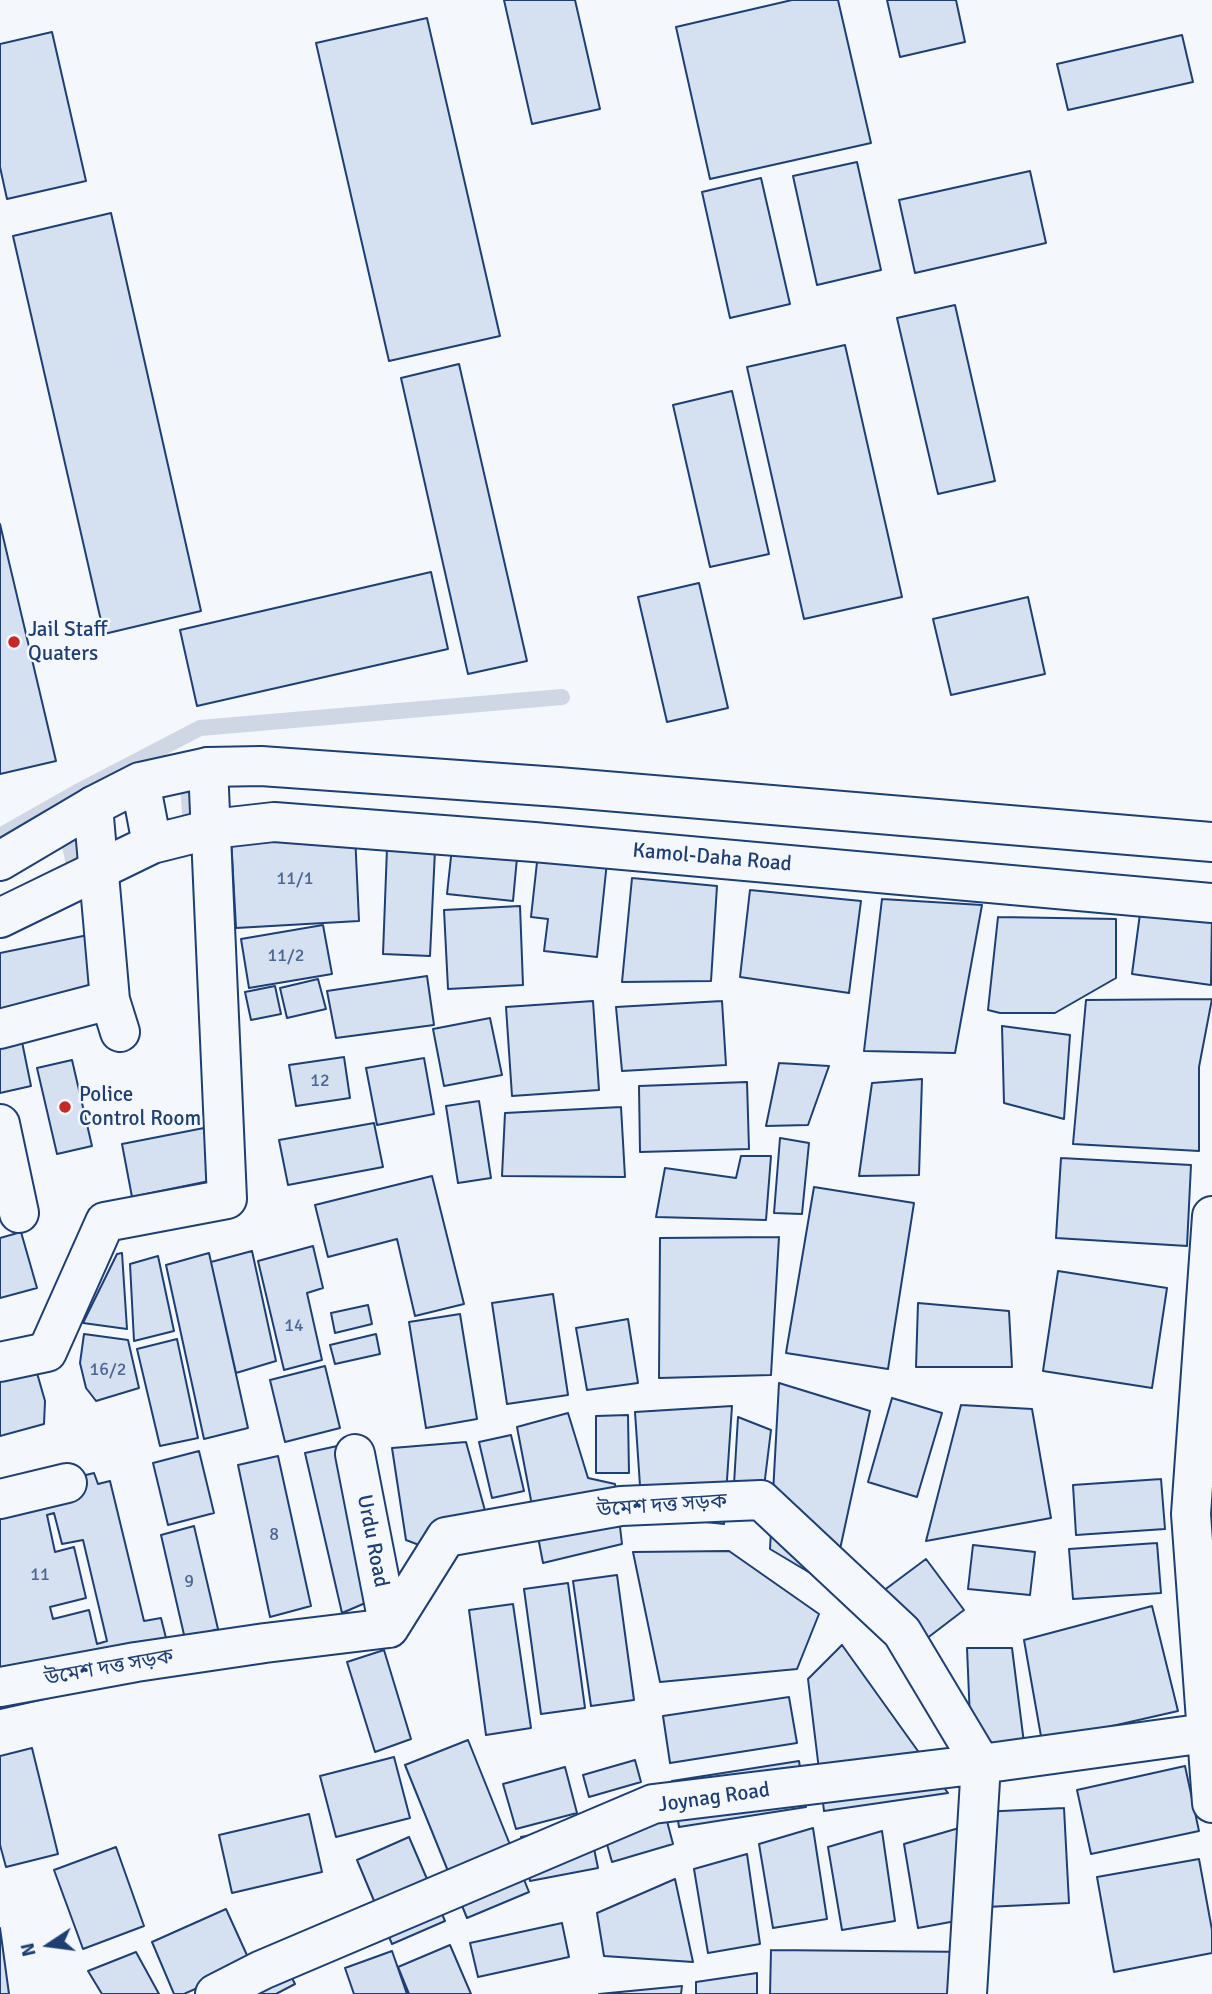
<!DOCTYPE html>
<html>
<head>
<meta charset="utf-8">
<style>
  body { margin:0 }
  #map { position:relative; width:1212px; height:1994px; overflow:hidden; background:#f4f7fb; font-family:Signika,sans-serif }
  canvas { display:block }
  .north { position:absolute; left:14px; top:1910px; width:70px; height:70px; -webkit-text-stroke:5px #f4f7fb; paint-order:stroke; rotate:257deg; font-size:19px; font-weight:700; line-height:28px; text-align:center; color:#1d3f73 }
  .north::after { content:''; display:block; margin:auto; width:24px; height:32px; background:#1d3f73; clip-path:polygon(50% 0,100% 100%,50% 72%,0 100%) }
</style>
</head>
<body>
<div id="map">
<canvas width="1212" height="1994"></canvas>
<div class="north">N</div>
</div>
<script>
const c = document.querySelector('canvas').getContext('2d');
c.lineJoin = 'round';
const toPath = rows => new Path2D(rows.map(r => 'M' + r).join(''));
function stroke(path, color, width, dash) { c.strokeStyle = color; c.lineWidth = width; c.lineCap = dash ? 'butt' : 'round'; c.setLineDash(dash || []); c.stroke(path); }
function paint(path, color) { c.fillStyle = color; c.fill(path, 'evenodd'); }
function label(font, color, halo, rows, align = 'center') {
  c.font = font + ' Signika,"Noto Sans Bengali",sans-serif'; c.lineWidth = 5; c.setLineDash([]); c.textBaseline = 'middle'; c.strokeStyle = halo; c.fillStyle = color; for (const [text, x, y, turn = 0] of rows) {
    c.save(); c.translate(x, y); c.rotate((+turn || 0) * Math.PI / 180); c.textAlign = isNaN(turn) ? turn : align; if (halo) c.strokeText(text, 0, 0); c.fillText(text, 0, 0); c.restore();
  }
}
stroke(toPath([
  [187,774,192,835],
  [67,833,78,882],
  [0,836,81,790,200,728,562,697]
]), '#cfd7e4', 16);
const building = toPath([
  [504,0,575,0,600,109,532,124,504,0],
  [792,0,838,0,871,143,710,179,676,27,792,0],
  [887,0,956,0,965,42,900,57,887,0],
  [427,18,500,336,389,361,316,43,427,18],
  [52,32,86,181,7,199,0,167,0,44,52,32],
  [1182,35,1193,82,1068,110,1057,64,1182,35],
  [857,162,881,270,817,285,793,176,857,162],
  [1030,171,1046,243,915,273,899,200,1030,171],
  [761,178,790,304,730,318,702,192,761,178],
  [111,213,201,611,104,634,13,236,111,213],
  [955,305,995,481,938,494,897,318,955,305],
  [845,345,902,597,804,619,747,367,845,345],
  [459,364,527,661,468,674,401,378,459,364],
  [732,391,769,554,710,567,673,405,732,391],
  [0,524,56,761,0,774,0,524],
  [431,572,448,649,197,706,180,630,431,572],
  [699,583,728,708,667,722,638,597,699,583],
  [1028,597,1045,674,951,695,933,619,1028,597],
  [454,829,519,836,513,901,447,894,454,829],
  [355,834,359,921,236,928,231,837,355,834],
  [387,848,435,850,430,956,383,954,387,848],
  [538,853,607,862,597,957,544,951,548,919,531,917,538,853],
  [632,878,717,886,711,981,622,982,632,878],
  [750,890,861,901,849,993,740,977,750,890],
  [882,899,982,905,955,1053,864,1051,882,899],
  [520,906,523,985,448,989,444,910,520,906],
  [1141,906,1212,916,1211,985,1132,974,1141,906],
  [998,917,1116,919,1116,978,1055,1013,1000,1013,988,1010,998,917],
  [323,925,332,974,249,988,241,939,323,925],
  [88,935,101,995,0,1017,0,953,88,935],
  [427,976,434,1025,336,1038,327,991,427,976],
  [318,979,326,1009,287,1018,280,988,318,979],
  [275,986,281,1014,251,1020,245,992,275,986],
  [1212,999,1199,1067,1199,1151,1073,1144,1086,1000,1212,999],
  [593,1001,599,1090,512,1096,506,1007,593,1001],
  [722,1001,726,1065,622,1071,616,1007,722,1001],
  [490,1018,502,1075,444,1086,433,1029,490,1018],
  [1002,1026,1070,1035,1064,1119,1004,1103,1002,1026],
  [20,1032,31,1086,0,1093,0,1037,20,1032],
  [344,1057,350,1098,296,1106,289,1065,344,1057],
  [424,1058,434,1114,377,1125,366,1068,424,1058],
  [72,1060,92,1146,57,1154,37,1068,72,1060],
  [779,1063,829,1066,808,1125,766,1126,779,1063],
  [922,1079,919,1175,859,1176,872,1083,922,1079],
  [747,1082,749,1149,640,1152,639,1086,747,1082],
  [479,1101,491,1178,458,1183,446,1106,479,1101],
  [621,1107,625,1177,502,1176,505,1113,621,1107],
  [374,1123,383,1167,288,1185,279,1140,374,1123],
  [204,1128,214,1180,132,1197,122,1144,204,1128],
  [780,1138,809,1143,802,1214,774,1213,780,1138],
  [741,1156,771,1156,766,1220,656,1217,665,1168,736,1178,741,1156],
  [1061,1158,1191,1165,1187,1246,1056,1238,1061,1158],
  [432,1176,464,1304,415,1316,397,1239,328,1257,315,1205,432,1176],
  [814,1187,914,1203,888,1369,786,1353,814,1187],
  [21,1232,37,1288,0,1298,0,1238,21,1232],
  [779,1237,771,1375,659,1378,660,1238,779,1237],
  [313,1246,323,1288,307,1293,322,1360,284,1370,258,1261,313,1246],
  [252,1251,276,1361,236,1373,211,1262,252,1251],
  [122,1253,127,1329,83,1323,117,1254,122,1253],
  [209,1253,248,1428,204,1439,166,1265,209,1253],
  [158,1256,174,1331,134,1341,130,1264,158,1256],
  [1058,1271,1167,1288,1152,1388,1043,1371,1058,1271],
  [553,1294,568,1395,507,1404,492,1303,553,1294],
  [918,1303,1009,1311,1012,1367,916,1367,918,1303],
  [368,1305,372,1324,335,1333,331,1313,368,1305],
  [460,1314,477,1419,426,1428,409,1322,460,1314],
  [628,1319,638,1383,587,1390,576,1328,628,1319],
  [84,1334,128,1340,139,1388,96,1401,93,1397,86,1388,80,1363,84,1334],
  [376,1334,380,1354,335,1364,330,1345,376,1334],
  [177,1339,198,1438,160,1446,137,1349,177,1339],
  [35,1366,45,1401,44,1424,0,1436,0,1367,35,1366],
  [325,1366,340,1428,285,1442,270,1380,325,1366],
  [779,1383,870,1411,832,1586,770,1549,779,1383],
  [892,1398,942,1413,917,1497,868,1482,892,1398],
  [961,1405,1032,1409,1051,1518,926,1541,961,1405],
  [732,1406,724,1524,642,1515,635,1412,732,1406],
  [568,1413,588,1478,615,1484,622,1544,543,1563,517,1427,568,1413],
  [628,1415,629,1473,596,1473,596,1416,628,1415],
  [738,1417,771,1430,764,1487,734,1484,738,1417],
  [511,1435,524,1491,492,1498,479,1442,511,1435],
  [365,1440,391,1592,342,1613,305,1453,365,1440],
  [466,1442,494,1543,445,1555,406,1540,392,1448,466,1442],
  [199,1451,214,1513,168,1525,153,1463,199,1451],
  [278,1456,311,1606,270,1617,238,1465,278,1456],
  [94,1473,98,1484,110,1481,144,1621,161,1618,174,1670,0,1709,0,1511,74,1478,94,1473],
  [54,1513,62,1544,83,1540,107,1641,97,1644,89,1610,53,1619,50,1607,86,1598,74,1547,55,1552,47,1515,54,1513],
  [1161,1479,1165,1529,1076,1535,1073,1485,1161,1479],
  [194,1526,218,1629,185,1639,161,1535,194,1526],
  [1157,1543,1161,1593,1073,1599,1069,1549,1157,1543],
  [973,1545,1035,1552,1030,1595,968,1589,973,1545],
  [729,1551,819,1614,797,1669,660,1682,633,1552,729,1551],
  [926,1559,964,1610,909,1652,871,1600,926,1559],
  [617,1575,634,1700,591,1706,573,1581,617,1575],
  [568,1583,585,1708,541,1714,524,1589,568,1583],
  [513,1604,531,1728,486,1735,469,1610,513,1604],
  [1152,1606,1178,1711,1042,1742,1024,1640,1152,1606],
  [842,1645,948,1793,824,1811,808,1679,842,1645],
  [967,1648,1012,1648,1024,1743,971,1743,967,1648],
  [384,1650,411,1739,375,1752,347,1662,384,1650],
  [789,1697,797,1743,670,1763,663,1716,789,1697],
  [468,1740,529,1892,467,1918,405,1765,468,1740],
  [32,1748,58,1854,6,1867,0,1845,0,1756,32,1748],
  [394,1757,410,1818,336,1837,320,1776,394,1757],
  [635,1760,641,1782,589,1797,583,1775,635,1760],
  [799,1761,806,1807,679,1827,672,1781,799,1761],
  [1185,1766,1199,1831,1091,1854,1077,1790,1185,1766],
  [565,1767,577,1813,516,1829,503,1784,565,1767],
  [661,1798,673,1844,612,1862,599,1816,661,1798],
  [1064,1808,1069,1903,986,1907,981,1812,1064,1808],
  [309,1814,322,1872,232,1893,219,1835,309,1814],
  [589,1824,598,1868,530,1881,521,1837,589,1824],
  [813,1828,827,1919,773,1928,759,1844,813,1828],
  [959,1828,972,1918,918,1928,904,1844,959,1828],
  [882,1831,895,1921,842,1930,828,1847,882,1831],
  [409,1837,445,1921,392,1944,357,1860,409,1837],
  [116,1847,144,1926,83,1949,54,1870,116,1847],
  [747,1854,760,1944,708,1953,694,1869,747,1854],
  [1199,1859,1212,1930,1212,1953,1114,1972,1097,1877,1199,1859],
  [675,1879,693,1962,604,1956,597,1913,675,1879],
  [226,1909,251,1964,184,1994,174,1994,152,1942,226,1909],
  [562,1923,569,1957,478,1977,470,1943,562,1923],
  [0,1928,9,1994,0,1994,0,1928],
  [450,1945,471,1994,409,1994,398,1967,450,1945],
  [771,1950,972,1952,977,1994,770,1994,771,1950],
  [392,1951,407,1994,354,1994,345,1968,392,1951],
  [136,1952,159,1994,102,1994,88,1971,136,1952],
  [282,1959,295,1984,276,1994,213,1994,282,1959],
  [757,1973,757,1994,696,1994,696,1982,757,1973],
  [682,1986,681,1994,599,1994,682,1986]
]);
paint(building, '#d5e0f0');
stroke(building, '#1d3f73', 2);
const street = toPath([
  [93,806,110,1000,120,1032],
  [0,1029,110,1000],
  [0,1124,19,1213],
  [1212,1216,1191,1514,1212,1803],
  [0,1362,47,1352,105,1222,227,1199,208,767],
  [355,1454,389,1628],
  [0,1499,67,1483],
  [0,1687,136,1662,265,1643,389,1628,446,1537,621,1506,761,1500,902,1632,981,1764,967,1994],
  [215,1994,262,1970,653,1804,981,1764,1206,1733,1212,1735]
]);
const secondary = toPath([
  [140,782,152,844],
  [0,861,93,806,140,782,208,767,261,766,558,787,1212,842],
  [0,918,152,844,212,829,274,822,534,842,1212,903]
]);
stroke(street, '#1d3f73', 42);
stroke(secondary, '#1d3f73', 42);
stroke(street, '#f4f7fb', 38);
stroke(secondary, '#f4f7fb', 38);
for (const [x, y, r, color] of [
  [14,642,7,"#c62828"],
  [65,1107,7,"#c62828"]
]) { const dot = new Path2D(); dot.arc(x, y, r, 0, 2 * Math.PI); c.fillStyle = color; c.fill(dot); stroke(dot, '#f4f7fb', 2.5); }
label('18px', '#4b6792', null, [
  ["11/1",295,879],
  ["11/2",286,956],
  ["12",320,1081],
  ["14",294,1326],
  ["16/2",108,1370],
  ["8",274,1535],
  ["11",40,1575],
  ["9",189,1582]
]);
label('21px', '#1d3f73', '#f4f7fb', [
  ["Jail Staff",28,630],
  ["Quaters",28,654],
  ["Police",79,1095],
  ["Control Room",79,1119]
], 'left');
label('21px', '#1d3f73', '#f4f7fb', [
  ["Kamol-Daha Road",712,858,5],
  ["উমেশ দত্ত সড়ক",662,1506,-4],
  ["Urdu Road",372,1541,79],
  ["উমেশ দত্ত সড়ক",109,1668,-10],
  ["Joynag Road",714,1798,-8]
]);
</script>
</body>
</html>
